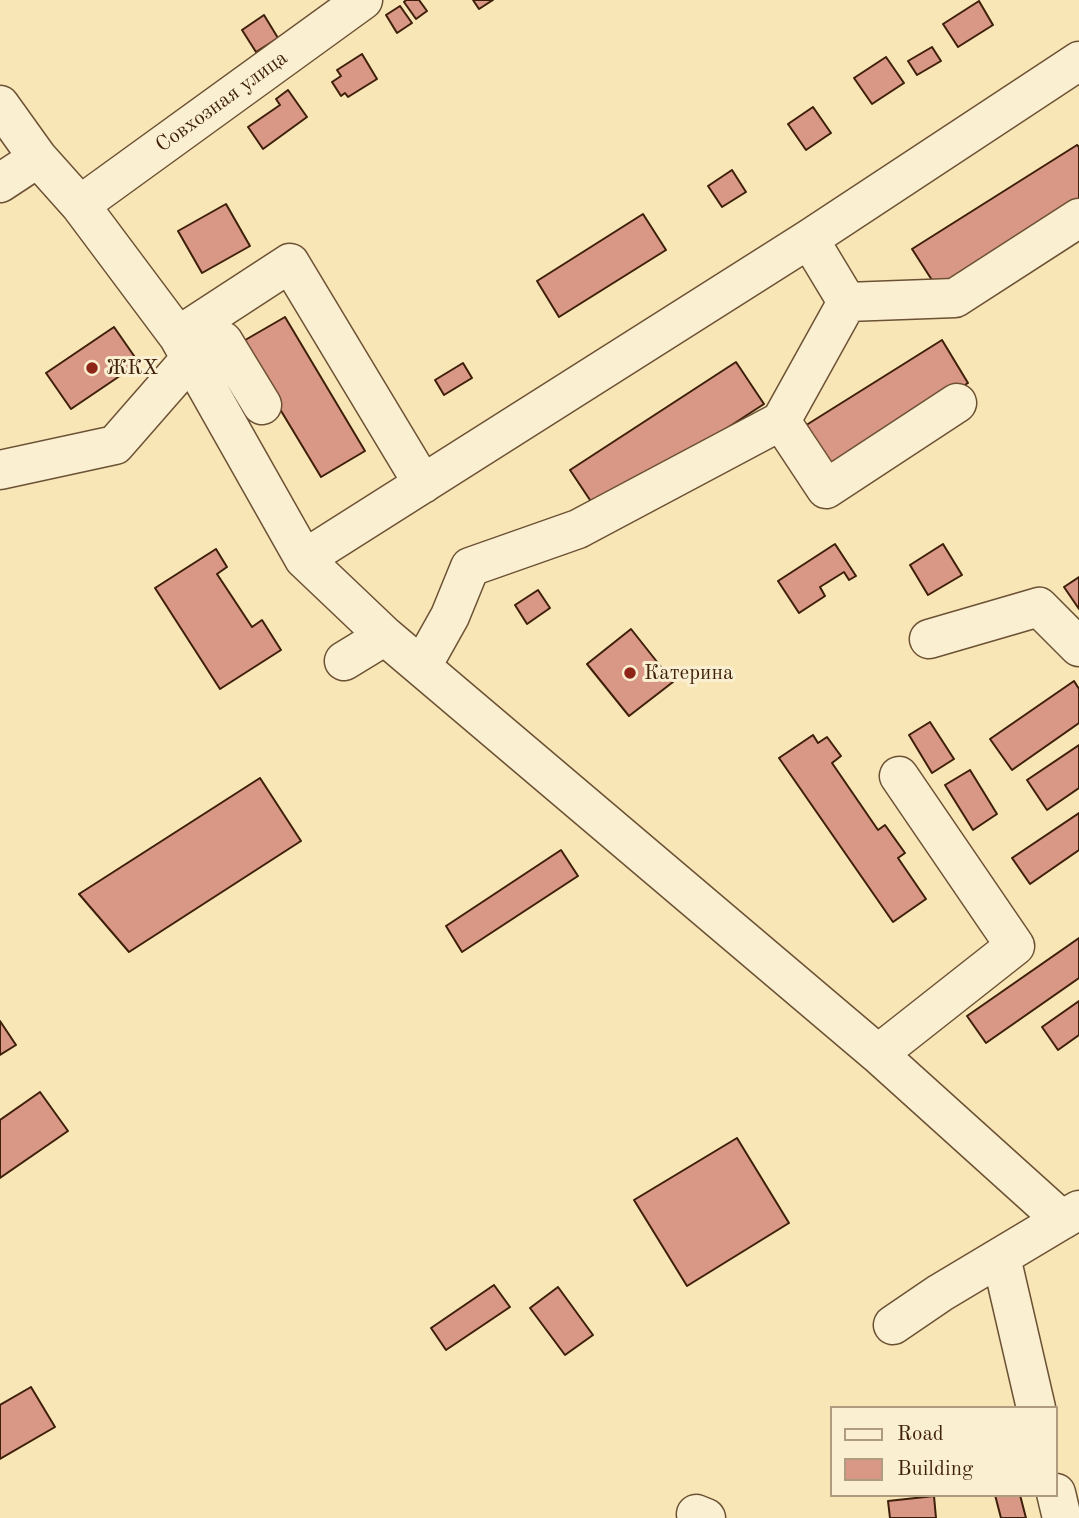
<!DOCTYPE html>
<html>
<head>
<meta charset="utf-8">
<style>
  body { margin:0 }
  #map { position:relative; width:1079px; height:1518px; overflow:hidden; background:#f8e6b7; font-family:"Old Standard TT",serif }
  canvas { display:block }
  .legend { position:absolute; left:830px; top:1406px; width:228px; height:91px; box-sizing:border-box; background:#faefd0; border:2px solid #af9c80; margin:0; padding:9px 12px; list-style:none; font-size:21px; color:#3e1f09 }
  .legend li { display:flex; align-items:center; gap:14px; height:35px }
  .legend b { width:35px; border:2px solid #af9c80 }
</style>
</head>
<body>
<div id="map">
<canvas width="1079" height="1518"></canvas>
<ul class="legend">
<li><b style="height:9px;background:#faefd0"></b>Road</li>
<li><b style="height:19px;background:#d99786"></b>Building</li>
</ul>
</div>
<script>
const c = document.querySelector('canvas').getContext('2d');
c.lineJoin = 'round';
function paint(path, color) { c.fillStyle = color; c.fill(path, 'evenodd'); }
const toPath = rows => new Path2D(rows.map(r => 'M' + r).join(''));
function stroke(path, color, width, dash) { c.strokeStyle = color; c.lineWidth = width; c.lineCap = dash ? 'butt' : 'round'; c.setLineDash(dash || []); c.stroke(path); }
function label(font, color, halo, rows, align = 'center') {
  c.font = font + ' "Old Standard TT",serif'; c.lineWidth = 6; c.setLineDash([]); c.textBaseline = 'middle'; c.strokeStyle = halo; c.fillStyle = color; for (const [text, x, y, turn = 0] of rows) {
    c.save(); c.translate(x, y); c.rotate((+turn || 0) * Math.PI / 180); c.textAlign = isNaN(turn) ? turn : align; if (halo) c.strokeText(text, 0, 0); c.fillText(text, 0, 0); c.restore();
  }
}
const building = toPath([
  [406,0,419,0,427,11,416,19,404,2,406,0],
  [473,0,493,0,479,9,473,0],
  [979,1,993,25,958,47,943,24,979,1],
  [400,6,412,23,397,33,386,15,400,6],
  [264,15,278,38,256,52,242,30,264,15],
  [932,47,941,61,917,75,908,61,932,47],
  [362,54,377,79,348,97,345,93,341,96,332,82,341,76,337,70,362,54],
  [886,57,904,83,872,104,854,78,886,57],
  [288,90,307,117,263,149,248,127,280,105,276,99,288,90],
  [813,107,831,133,806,150,788,124,813,107],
  [1077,145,1079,147,1079,203,939,291,912,249,1077,145],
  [732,170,746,192,722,207,708,186,732,170],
  [226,204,250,246,202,273,178,231,226,204],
  [643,214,666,250,559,317,537,281,643,214],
  [285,317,365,451,321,477,240,343,285,317],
  [114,327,139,363,71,409,46,373,114,327],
  [942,340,968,383,811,482,784,439,942,340],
  [736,362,764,404,598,512,570,470,736,362],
  [463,363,472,378,444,395,435,380,463,363],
  [835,544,856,576,849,580,844,572,820,587,825,596,799,613,778,581,835,544],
  [943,544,962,575,928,595,910,565,943,544],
  [216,549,227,567,217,574,252,627,262,620,281,650,220,689,155,588,216,549],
  [1079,577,1079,609,1064,587,1079,577],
  [538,590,550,608,527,624,515,605,538,590],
  [631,629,673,682,629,716,587,664,631,629],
  [1074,681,1079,689,1079,723,1012,770,990,739,1074,681],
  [930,722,954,759,932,773,909,735,930,722],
  [813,735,818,743,827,737,841,756,832,763,878,830,885,825,905,853,898,858,926,899,893,922,779,758,813,735],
  [1079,745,1079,788,1047,810,1027,780,1079,745],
  [970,770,997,814,973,830,945,785,970,770],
  [260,778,301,841,129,952,79,894,260,778],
  [1079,813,1079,850,1030,884,1012,858,1079,813],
  [561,850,578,876,462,952,446,926,561,850],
  [1079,938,1079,978,986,1043,967,1016,1079,938],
  [1079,1001,1079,1035,1058,1050,1042,1027,1079,1001],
  [0,1021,16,1045,0,1055,0,1021],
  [40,1092,68,1131,0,1178,0,1120,40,1092],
  [737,1138,789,1223,687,1286,634,1200,737,1138],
  [494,1285,510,1307,446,1350,431,1328,494,1285],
  [558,1287,593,1335,565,1355,530,1308,558,1287],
  [31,1387,55,1427,0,1459,0,1405,31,1387],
  [995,1495,1020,1495,1026,1518,1001,1518,995,1495],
  [934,1496,936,1518,890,1518,888,1501,934,1496]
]);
paint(building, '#d99786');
stroke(building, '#3e1f09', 2);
const minor = toPath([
  [0,105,38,158,80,205,178,336,304,559,385,636,878,1054,1062,1220,1079,1210],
  [0,183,38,158],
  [80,205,363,0],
  [809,239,847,302],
  [178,336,290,263,423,484],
  [781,421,847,302,955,298,1079,218],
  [0,470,115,445,191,358,223,341,262,405],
  [304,559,809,239,1079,61],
  [929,639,1039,607,1079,647],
  [344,661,385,636],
  [422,666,450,616,470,567,578,529,781,421,826,489,957,403],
  [878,1054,1015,946,899,776],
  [1001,1257,1036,1408],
  [893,1325,940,1293,1062,1220],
  [1056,1493,1062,1518],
  [696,1514,706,1518]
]);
stroke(minor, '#6c5134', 41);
stroke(minor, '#faefd0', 38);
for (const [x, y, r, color] of [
  [92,368,7,"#8f2418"],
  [630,673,7,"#8f2418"]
]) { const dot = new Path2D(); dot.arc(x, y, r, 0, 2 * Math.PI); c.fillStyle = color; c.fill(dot); stroke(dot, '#faefd0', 2.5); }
label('21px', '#3e1f09', '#faefd0', [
  ["Совхозная улица",222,102,-36]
]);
label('21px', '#3e1f09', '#faefd0', [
  ["ЖКХ",106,368],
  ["Катерина",644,673]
], 'left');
</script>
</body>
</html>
